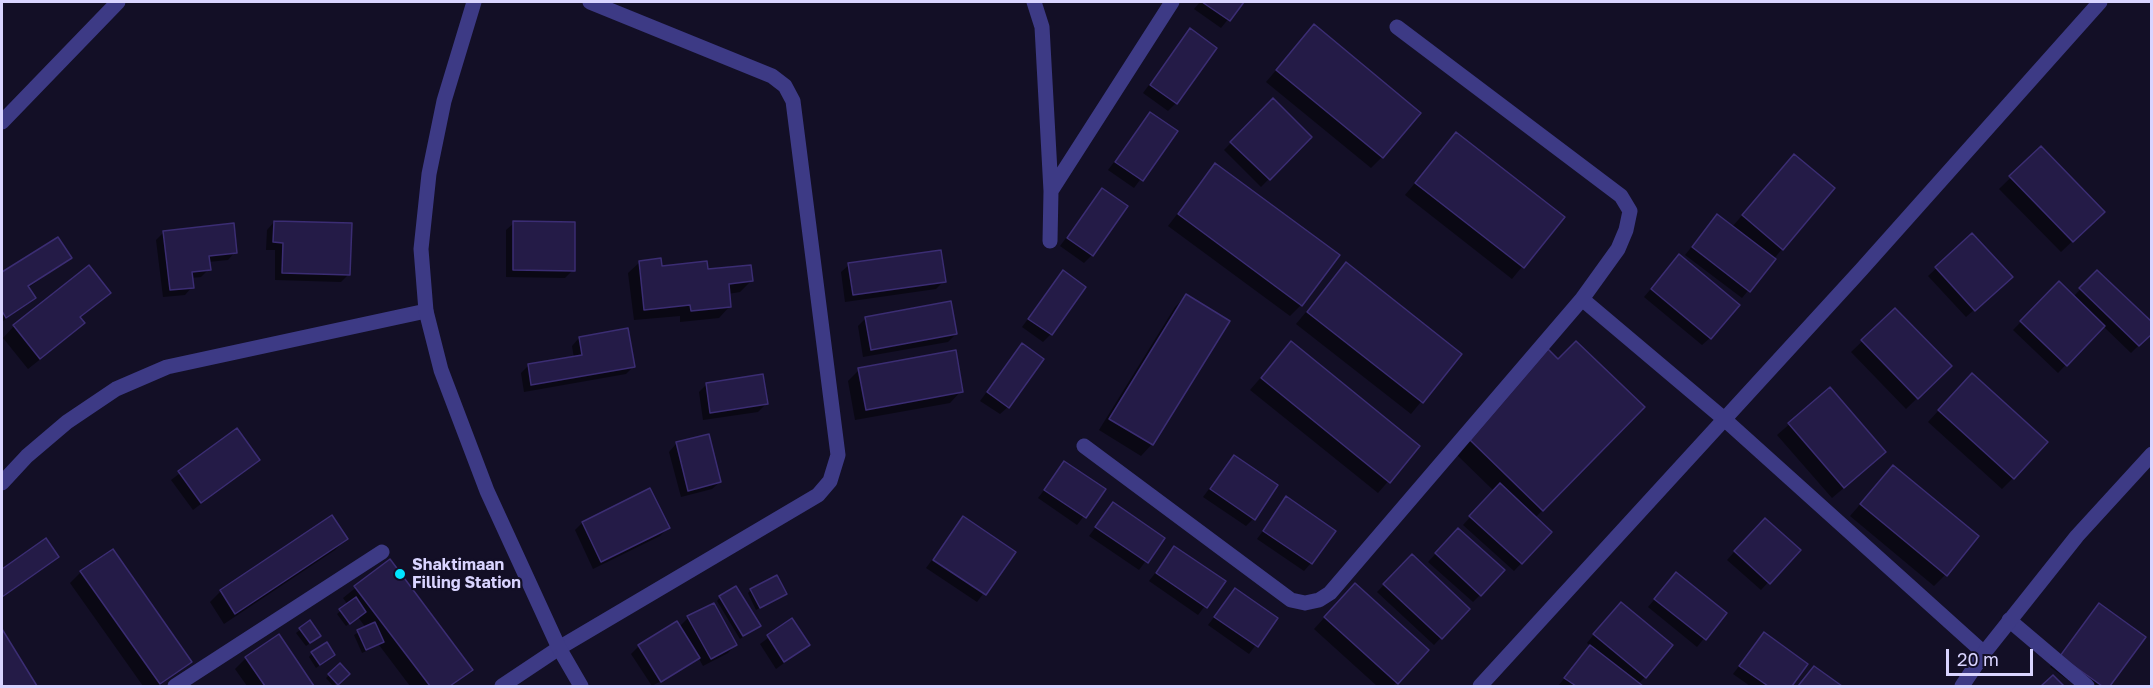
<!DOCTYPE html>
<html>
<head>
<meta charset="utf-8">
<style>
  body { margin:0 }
  #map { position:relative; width:2153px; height:688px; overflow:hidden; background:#130f26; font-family:"Golos Text",sans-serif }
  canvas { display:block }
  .frame { position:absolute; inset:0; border:3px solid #d9d4ff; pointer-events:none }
  .scale { position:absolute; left:1946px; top:649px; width:87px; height:27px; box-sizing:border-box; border:3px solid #d9d4ff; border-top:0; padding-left:8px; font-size:18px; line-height:21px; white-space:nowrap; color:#d9d4ff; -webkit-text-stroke:4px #130f26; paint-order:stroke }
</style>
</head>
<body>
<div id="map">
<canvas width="2153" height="688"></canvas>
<div class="frame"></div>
<div class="scale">20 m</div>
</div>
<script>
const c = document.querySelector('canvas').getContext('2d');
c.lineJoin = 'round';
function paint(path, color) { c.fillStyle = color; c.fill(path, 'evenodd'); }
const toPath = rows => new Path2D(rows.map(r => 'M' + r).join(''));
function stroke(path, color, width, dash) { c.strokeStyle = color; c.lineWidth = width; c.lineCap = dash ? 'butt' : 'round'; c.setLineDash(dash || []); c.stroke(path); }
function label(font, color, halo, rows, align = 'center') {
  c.font = font + ' "Golos Text",sans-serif'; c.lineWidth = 4.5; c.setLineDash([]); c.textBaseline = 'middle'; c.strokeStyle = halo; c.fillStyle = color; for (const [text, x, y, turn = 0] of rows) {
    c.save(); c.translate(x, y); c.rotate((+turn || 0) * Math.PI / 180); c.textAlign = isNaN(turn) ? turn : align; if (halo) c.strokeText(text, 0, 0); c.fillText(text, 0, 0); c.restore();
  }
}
paint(toPath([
  [1200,2,1242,2,1221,28,1194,9],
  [1314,26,1382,157,1371,168,1266,82],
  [1190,30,1176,103,1168,111,1143,93],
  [1273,100,1310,137,1261,187,1224,150],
  [1151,114,1176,131,1134,188,1108,170],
  [1456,134,1562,218,1512,279,1405,195],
  [2041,148,2103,212,2061,252,1999,189],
  [1794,156,1782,249,1742,298,1685,255,1710,224,1732,227],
  [1215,165,1301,305,1290,316,1168,226],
  [1102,190,1092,255,1084,263,1060,246],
  [274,222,349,274,341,282,275,280,275,250,266,250,267,230],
  [514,223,573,270,565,278,506,277,506,230],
  [164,232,235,252,228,260,208,262,209,269,201,277,191,278,192,287,185,295,163,297,156,240],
  [1972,235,2003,284,1966,317,1928,276],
  [57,239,70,258,28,288,34,298,2,322,2,274],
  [640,262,661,267,707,271,751,281,740,292,728,294,730,306,719,318,680,322,680,316,634,320,628,273],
  [1346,264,1460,354,1411,414,1296,324],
  [1672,264,1710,338,1702,345,1644,297],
  [849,265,944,281,936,289,845,302,841,272],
  [1063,272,1051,334,1043,342,1022,327],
  [2097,272,2152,332,2131,353,2103,326,2058,373,2013,330,2059,283,2073,297],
  [109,292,79,318,83,323,72,334,28,369,3,338,14,326],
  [1186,296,1228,321,1152,444,1141,456,1099,430,1175,307],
  [1895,310,1950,366,1906,409,1851,352],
  [866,318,956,334,948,342,863,357,858,326],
  [579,338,634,366,626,374,524,392,521,373,528,366,574,358,572,346],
  [1291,343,1418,447,1378,493,1250,390],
  [1022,345,1008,407,1000,414,980,401],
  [1558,361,1643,407,1535,518,1550,532,1514,571,1463,525,1494,491,1457,455,1534,365],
  [859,370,961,391,950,403,855,420,848,381],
  [707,384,766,404,758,412,703,420,699,392],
  [1961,386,2013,478,2002,489,1928,422],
  [1830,389,1873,463,1832,498,1777,435],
  [237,430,258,460,193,510,171,480],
  [676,444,720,482,712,489,681,497,669,452],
  [1234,456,1253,519,1246,526,1203,497],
  [1065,463,1104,490,1077,525,1038,498],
  [1893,467,1945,575,1934,586,1850,516],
  [1287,498,1311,563,1304,571,1257,539],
  [1113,504,1163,538,1139,570,1089,536],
  [963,518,1014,552,977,602,926,568],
  [582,523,668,528,660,536,593,569,575,530],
  [1757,527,1798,550,1761,590,1727,560],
  [1458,530,1480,595,1473,602,1428,562],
  [346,539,335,550,224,624,210,602,221,591],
  [46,540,57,557,2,598,2,571],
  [1175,548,1224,581,1198,615,1149,581],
  [1412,556,1468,609,1434,645,1377,592],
  [389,561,471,669,452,686,410,686,379,645,362,653,354,635,366,628,358,617,346,626,337,614,348,605,343,598],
  [81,572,190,662,159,686,143,686,70,583],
  [1676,574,1725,613,1697,647,1648,607],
  [751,590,785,594,756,610,748,593],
  [1235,590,1276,618,1249,654,1208,625],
  [1344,596,1427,650,1393,686,1377,686,1314,629],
  [720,597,755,629,740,639,717,601],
  [2099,604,2144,638,2108,686,2076,686,2050,667],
  [1613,611,1645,677,1638,684,1641,686,1558,686,1591,646,1587,643],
  [688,618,735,645,728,653,703,666,698,657,690,665,652,686,631,654,639,646,679,627],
  [792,620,808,645,776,669,760,644],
  [310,622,316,639,306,646,296,633],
  [2,632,36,686,2,686],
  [1764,634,1806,664,1790,686,1750,686,1733,674],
  [278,636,312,686,247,686,235,669,246,658],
  [312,653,330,658,316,668,309,657],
  [340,665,348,674,333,686,326,678],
  [1814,668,1839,686,1798,686]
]), '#0007');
const building = toPath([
  [1202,2,1244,2,1230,21,1202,2],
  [1314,24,1421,113,1383,158,1276,70,1314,24],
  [1190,28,1217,48,1177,104,1150,85,1190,28],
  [1273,98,1312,137,1270,180,1230,142,1273,98],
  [1150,112,1178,131,1143,181,1115,162,1150,112],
  [1456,132,1565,217,1524,268,1415,183,1456,132],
  [2041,146,2105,212,2073,242,2009,176,2041,146],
  [1794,154,1835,188,1783,250,1742,215,1794,154],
  [1215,163,1340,255,1302,306,1178,214,1215,163],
  [1102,188,1128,206,1093,256,1067,238,1102,188],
  [1717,214,1776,259,1750,292,1692,247,1717,214],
  [274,221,352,223,350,275,282,273,283,243,273,242,274,221],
  [513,221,575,222,575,271,513,270,513,221],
  [234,223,237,253,209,256,211,270,192,272,194,288,170,290,163,231,234,223],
  [1972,233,2013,277,1975,311,1935,267,1972,233],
  [58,237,72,258,28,286,36,298,6,318,2,311,2,272,58,237],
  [941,250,946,282,853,295,848,263,941,250],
  [1679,254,1740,305,1711,339,1651,289,1679,254],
  [661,258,662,266,707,261,708,269,751,265,753,281,729,284,731,307,691,311,690,305,644,310,639,261,661,258],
  [1346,262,1462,354,1423,403,1307,312,1346,262],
  [89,265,111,293,80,317,85,323,40,359,13,325,89,265],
  [1063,270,1086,287,1052,335,1028,319,1063,270],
  [2097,270,2152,322,2152,334,2139,346,2079,288,2097,270],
  [2059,281,2105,326,2067,366,2020,321,2059,281],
  [1186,294,1230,321,1153,445,1109,419,1186,294],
  [951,301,957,334,871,350,865,317,951,301],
  [1895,308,1952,366,1918,399,1861,340,1895,308],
  [628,328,635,367,531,385,528,364,582,355,579,337,628,328],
  [1291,341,1420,446,1390,483,1261,378,1291,341],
  [1576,341,1645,407,1543,511,1470,440,1548,349,1558,359,1576,341],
  [1022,343,1044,359,1009,408,987,392,1022,343],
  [956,350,963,392,866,410,858,368,956,350],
  [1972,373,2048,442,2014,479,1938,410,1972,373],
  [763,374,768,404,710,413,706,383,763,374],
  [1830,387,1886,452,1844,488,1788,423,1830,387],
  [237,428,260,460,201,503,178,471,237,428],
  [709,434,721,482,688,491,676,442,709,434],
  [1234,455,1278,485,1255,520,1210,489,1234,455],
  [1064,461,1106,489,1086,518,1044,490,1064,461],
  [1893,465,1979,536,1947,576,1860,504,1893,465],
  [1500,483,1552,532,1522,564,1469,516,1500,483],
  [650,488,670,528,601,562,582,522,650,488],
  [1286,496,1336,531,1312,564,1263,531,1286,496],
  [1113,502,1165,538,1148,563,1095,527,1113,502],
  [332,515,348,539,235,614,220,590,332,515],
  [963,516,1016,552,986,595,933,560,963,516],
  [1765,518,1801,550,1770,584,1734,551,1765,518],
  [1458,528,1505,570,1481,596,1435,553,1458,528],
  [46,538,59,557,2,597,2,569,46,538],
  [1174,546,1226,581,1207,608,1156,573,1174,546],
  [113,549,192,662,160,684,80,571,113,549],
  [1412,554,1470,609,1442,639,1383,584,1412,554],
  [390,559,473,670,450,686,430,686,354,586,390,559],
  [1676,572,1727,613,1706,640,1654,599,1676,572],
  [777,575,787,594,760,608,750,589,777,575],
  [1355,583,1429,650,1398,684,1324,617,1355,583],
  [736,586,761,626,743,636,719,596,736,586],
  [1235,588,1278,618,1258,647,1214,617,1235,588],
  [356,597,366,612,350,624,339,609,356,597],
  [1621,602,1673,645,1646,678,1593,634,1621,602],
  [714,603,737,645,711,659,687,616,714,603],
  [2099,603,2146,637,2110,686,2102,686,2060,656,2099,603],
  [792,618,810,645,784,662,767,635,792,618],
  [310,620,321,636,310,643,299,628,310,620],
  [677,621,700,658,661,682,638,645,677,621],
  [375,622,384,642,366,650,357,630,375,622],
  [2,629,37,686,2,686,2,629],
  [1764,632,1808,664,1792,686,1768,686,1739,666,1764,632],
  [279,634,314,686,265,686,245,657,279,634],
  [327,642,335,655,320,665,311,652,327,642],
  [1590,645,1643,686,1576,686,1564,678,1590,645],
  [340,663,350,674,338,685,328,674,340,663],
  [1814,666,1842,686,1798,686,1814,666],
  [2053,675,2064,686,2041,686,2053,675]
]);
paint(building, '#241b47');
stroke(building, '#3b2d73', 1.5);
stroke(toPath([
  [1034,2,1042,27,1051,191],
  [2,122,118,2],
  [1050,241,1051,191,1172,2],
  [1582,299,1723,418,1984,653],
  [1084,446,1291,600,1305,603,1319,600,1330,593,1582,299,1618,249,1626,230,1630,211,1621,196,1397,27],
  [2,483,27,456,67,422,116,389,167,367,426,311],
  [2009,620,2087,686],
  [175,686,382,552],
  [502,686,559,648,818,495,830,481,838,455,793,101,785,86,772,76,590,2],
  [1480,686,1861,270,2100,2]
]), '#3d3a85', 15);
stroke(toPath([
  [474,2,444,101,429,174,421,249,426,311,441,370,487,491,559,648,581,686],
  [1962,686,1984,653,2077,536,2152,454]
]), '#3d3a85', 15);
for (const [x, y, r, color] of [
  [400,574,6,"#00e5ff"]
]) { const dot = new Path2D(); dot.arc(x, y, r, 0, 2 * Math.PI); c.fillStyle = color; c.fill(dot); stroke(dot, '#130f26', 2); }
label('bold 16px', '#d9d4ff', '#130f26', [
  ["Shaktimaan",412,565],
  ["Filling Station",412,583]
], 'left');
</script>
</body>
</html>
